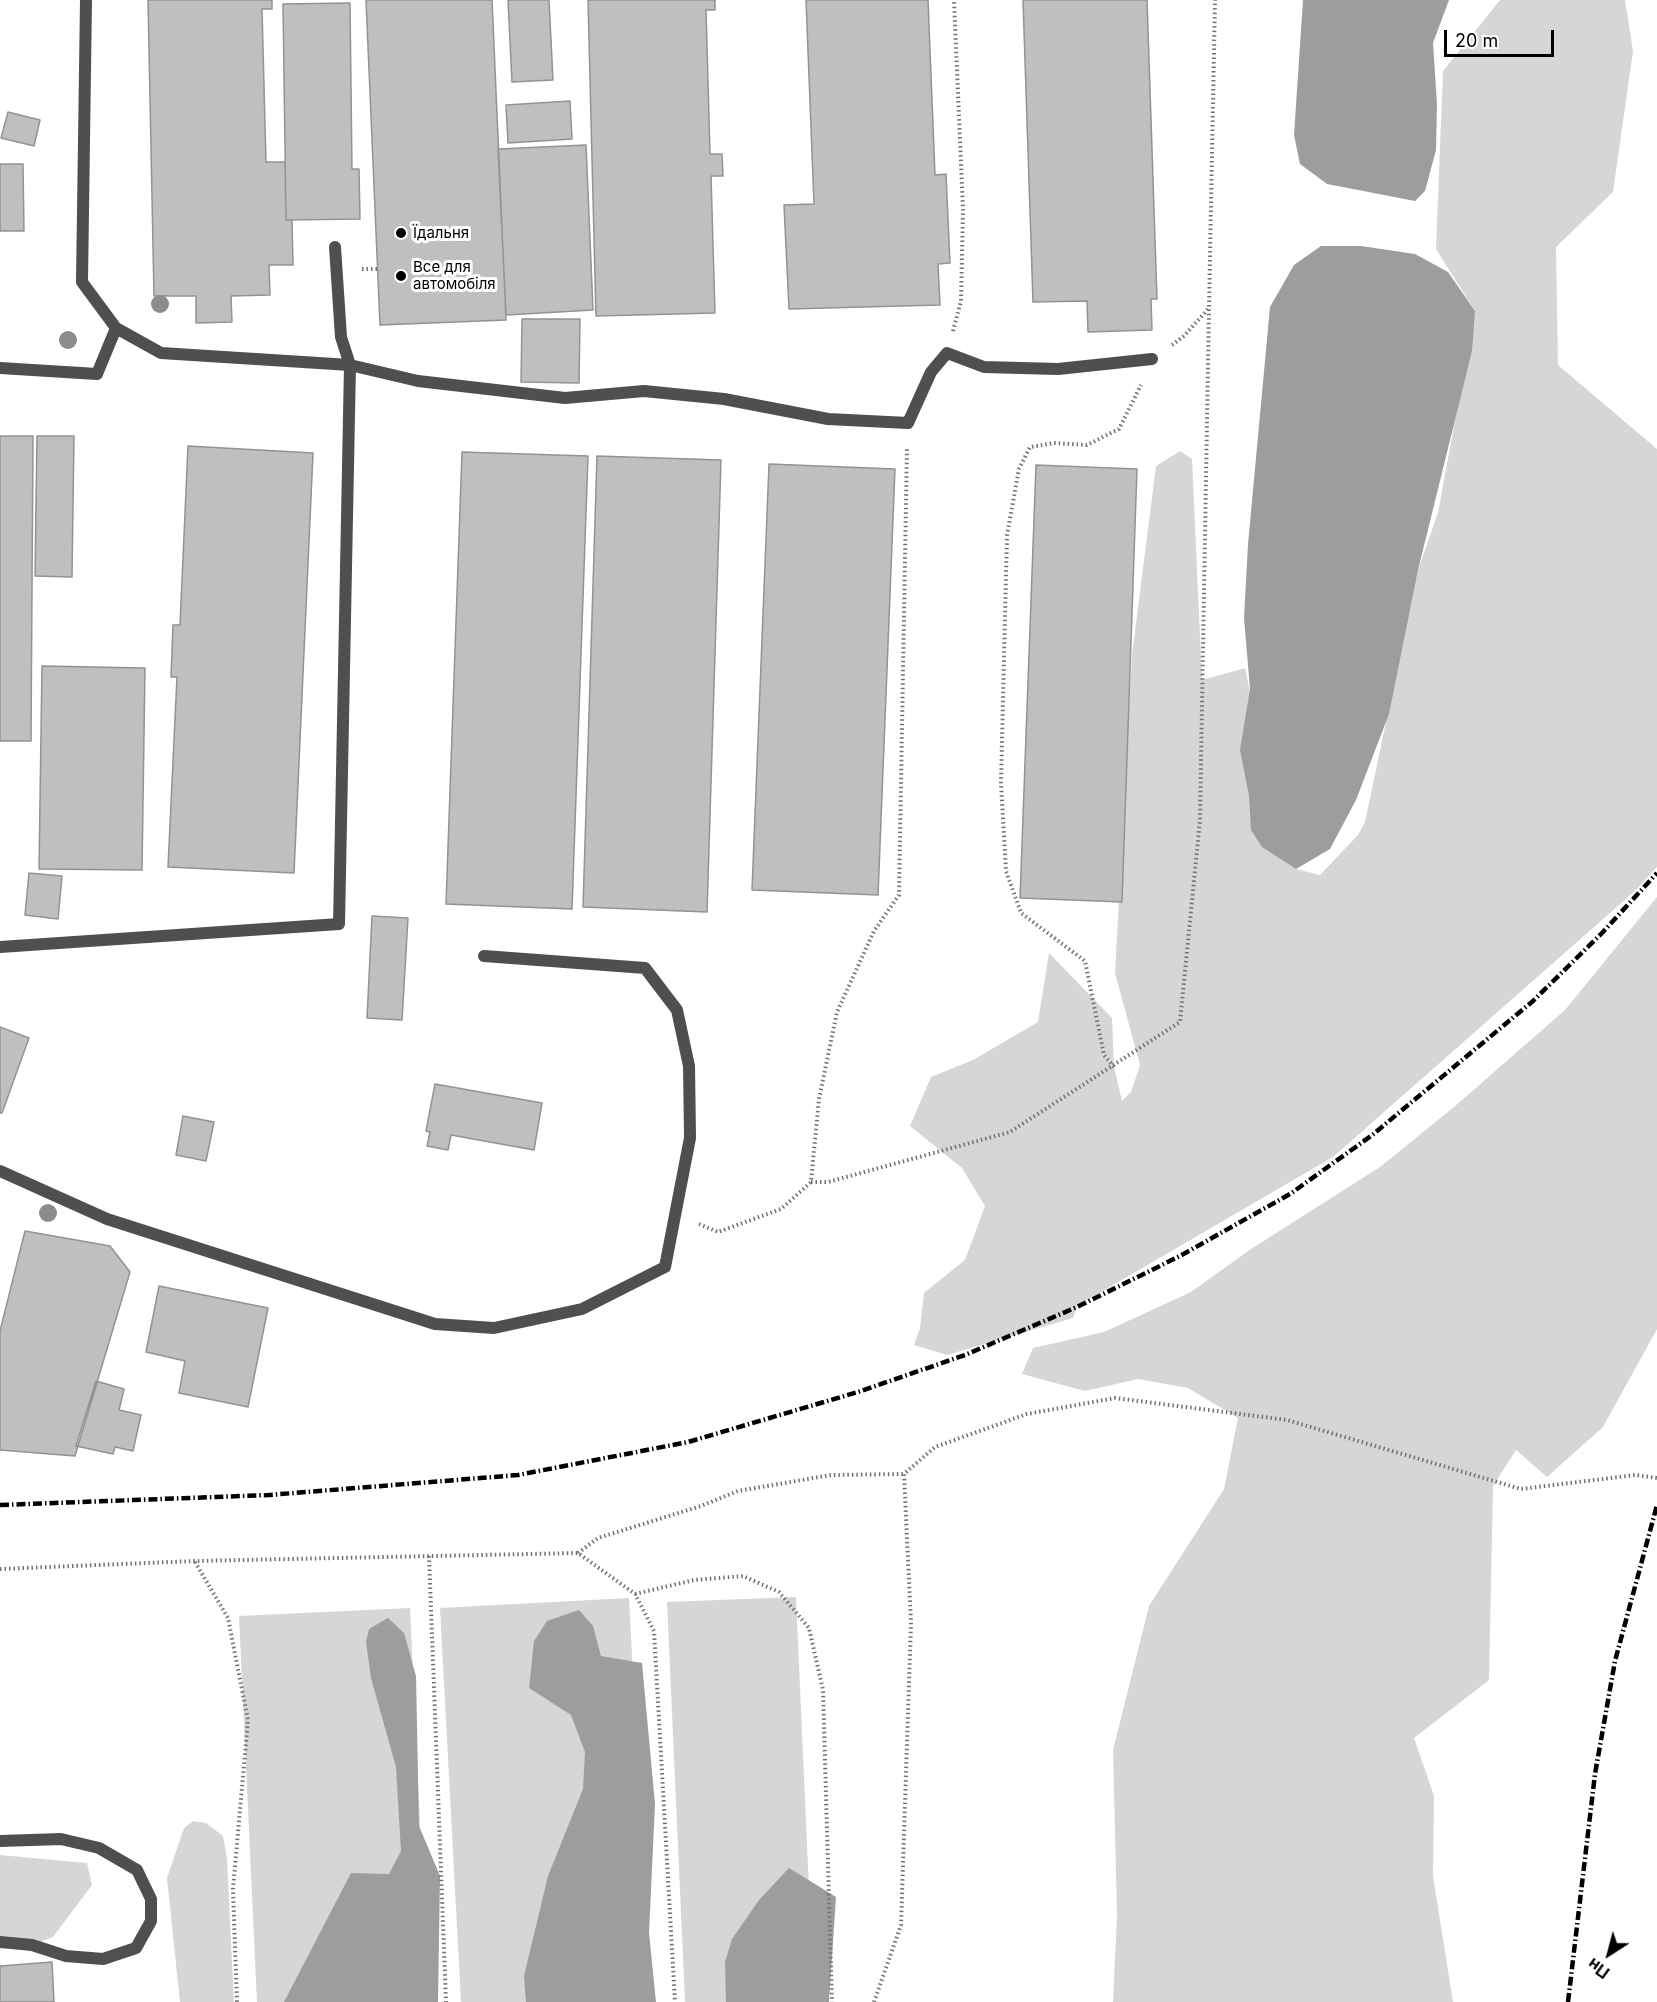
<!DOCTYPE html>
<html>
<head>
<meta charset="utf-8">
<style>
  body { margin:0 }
  #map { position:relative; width:1657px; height:2002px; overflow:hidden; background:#fff; font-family:Inter,sans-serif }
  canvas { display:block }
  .north { position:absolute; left:1579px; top:1924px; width:60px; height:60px; -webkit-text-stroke:4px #fff; paint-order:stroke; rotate:216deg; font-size:16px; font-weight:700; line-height:24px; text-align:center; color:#000 }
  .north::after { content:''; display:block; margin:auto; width:21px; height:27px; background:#000; clip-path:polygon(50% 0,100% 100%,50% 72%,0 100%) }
  .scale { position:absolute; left:1444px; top:30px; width:110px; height:27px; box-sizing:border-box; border:3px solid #000; border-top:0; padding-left:8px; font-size:18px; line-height:21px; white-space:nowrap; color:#000; -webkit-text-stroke:4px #fff; paint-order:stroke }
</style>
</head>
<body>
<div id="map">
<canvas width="1657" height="2002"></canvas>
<div class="north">Пн</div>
<div class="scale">20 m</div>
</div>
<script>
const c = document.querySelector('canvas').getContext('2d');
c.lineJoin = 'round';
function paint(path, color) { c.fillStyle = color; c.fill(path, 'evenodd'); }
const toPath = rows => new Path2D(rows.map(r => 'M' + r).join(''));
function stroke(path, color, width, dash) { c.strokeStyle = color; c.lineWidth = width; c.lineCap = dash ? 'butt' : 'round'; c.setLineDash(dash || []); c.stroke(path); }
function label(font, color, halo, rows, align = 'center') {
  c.font = font + ' Inter,sans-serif'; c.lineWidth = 6; c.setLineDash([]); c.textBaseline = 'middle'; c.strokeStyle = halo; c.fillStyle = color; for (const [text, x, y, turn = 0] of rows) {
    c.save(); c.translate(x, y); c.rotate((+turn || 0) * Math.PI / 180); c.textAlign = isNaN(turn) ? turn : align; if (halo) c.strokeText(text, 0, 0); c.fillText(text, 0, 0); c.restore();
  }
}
paint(toPath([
  [1500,0,1625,0,1633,51,1613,192,1556,247,1558,365,1657,449,1657,867,1636,890,1333,1157,1077,1306,1073,1318,947,1355,914,1345,920,1328,924,1293,965,1260,985,1206,962,1168,910,1126,931,1077,973,1060,1038,1022,1049,953,1112,1018,1114,1067,1122,1101,1131,1092,1140,1065,1115,973,1132,655,1156,466,1180,451,1192,459,1202,680,1245,668,1285,862,1296,869,1320,875,1358,835,1365,822,1418,570,1438,513,1475,311,1436,249,1443,71],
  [1657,897,1657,1329,1603,1427,1547,1477,1516,1450,1493,1486,1489,1680,1414,1738,1434,1796,1433,1876,1453,2002,1113,2002,1117,1916,1113,1750,1149,1606,1224,1489,1238,1418,1188,1388,1138,1379,1085,1391,1022,1374,1033,1348,1104,1332,1191,1292,1251,1249,1380,1167,1454,1107,1565,1010],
  [796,1597,814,2002,685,2002,667,1602],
  [629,1598,650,2002,461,2002,440,1608],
  [410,1608,428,2002,257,2002,239,1616],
  [193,1821,206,1823,223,1836,227,1859,234,2002,180,2002,167,1878,184,1828],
  [0,1855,87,1863,92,1885,53,1937,32,1945,0,1938]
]), '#d6d6d6');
paint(toPath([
  [1303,0,1449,0,1433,43,1437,104,1436,150,1425,191,1415,201,1327,184,1300,164,1294,135],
  [1321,246,1361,246,1415,254,1448,272,1475,311,1472,351,1418,570,1389,714,1356,800,1330,849,1296,869,1262,847,1251,830,1249,796,1240,750,1250,689,1244,618,1248,544,1270,307,1294,265],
  [579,1610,593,1626,601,1656,642,1663,655,1804,649,1933,656,2002,526,2002,524,1976,548,1876,583,1789,585,1752,571,1715,529,1688,534,1641,547,1621],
  [388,1618,404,1633,416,1676,419,1826,440,1876,438,2002,284,2002,351,1873,389,1874,401,1851,396,1767,371,1678,366,1642,369,1629],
  [789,1868,836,1897,829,2002,726,2002,725,1962,732,1939,759,1900]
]), '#9d9d9d');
const building = toPath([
  [148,0,272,0,272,9,262,9,266,162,285,162,286,220,292,220,293,265,269,265,270,295,231,296,232,322,196,323,196,296,154,296,148,0],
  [366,0,492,0,506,320,380,325,366,0],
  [508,0,549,0,553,80,512,82,508,0],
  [588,0,715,0,715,10,706,10,710,154,722,154,723,176,711,176,715,313,596,316,588,0],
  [806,0,928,0,935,175,946,174,950,263,938,264,940,305,789,309,784,205,814,204,806,0],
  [1023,0,1147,0,1157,299,1151,299,1152,330,1088,332,1087,301,1033,302,1023,0],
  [350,3,352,169,359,169,360,219,286,220,283,4,350,3],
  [570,101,572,139,508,143,506,105,570,101],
  [8,112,40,120,34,146,1,138,8,112],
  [586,145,593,310,506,315,498,149,586,145],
  [0,164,23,164,24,231,0,231,0,164],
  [522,319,580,319,579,383,521,382,522,319],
  [0,436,33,436,31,741,0,741,0,436],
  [37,436,74,436,72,577,35,576,37,436],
  [188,446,313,453,294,873,168,867,177,677,171,677,173,625,180,625,188,446],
  [462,452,588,456,572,909,446,904,462,452],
  [597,456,721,460,707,912,583,907,597,456],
  [769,464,895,469,878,895,752,890,769,464],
  [1036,465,1137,469,1122,902,1020,898,1036,465],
  [42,666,145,668,142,870,39,869,42,666],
  [29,873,62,876,58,919,25,915,29,873],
  [372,916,408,918,402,1020,367,1018,372,916],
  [0,1027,29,1038,2,1113,0,1113,0,1027],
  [435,1084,542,1103,534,1150,451,1135,448,1150,427,1146,430,1132,426,1131,435,1084],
  [183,1116,214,1122,206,1161,176,1155,183,1116],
  [25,1231,110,1246,130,1272,75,1456,0,1450,0,1331,25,1231],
  [159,1286,268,1308,248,1407,179,1393,185,1361,146,1352,159,1286],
  [96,1381,124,1389,119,1410,141,1415,133,1451,115,1447,113,1454,76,1446,96,1381],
  [52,1962,54,2002,0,2002,0,1966,52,1962]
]);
paint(building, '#bfbfbf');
stroke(building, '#939393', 1.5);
stroke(toPath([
  [362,269,377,269],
  [953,331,961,301,963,210,954,0],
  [1172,345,1184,336,1209,308,1215,0],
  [1114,1067,1104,1055,1085,961,1021,913,1006,871,1001,783,1007,535,1019,469,1030,447,1054,443,1087,445,1119,429,1141,385],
  [811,1182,828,1182,1010,1132,1180,1022,1200,820,1209,308],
  [699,1224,718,1232,781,1209,811,1182,819,1099,837,1012,874,931,899,895,907,448],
  [578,1553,598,1538,701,1506,738,1491,831,1475,904,1474],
  [429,1556,446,2002],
  [195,1562,228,1618,248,1720,233,1889,237,2002],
  [0,1569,195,1561,578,1553,635,1594,654,1631,675,2002],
  [635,1594,694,1580,743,1576,779,1592,809,1628,823,1690,832,2002],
  [874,2002,901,1925,911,1623,904,1474,935,1447,1027,1414,1115,1398,1287,1420,1521,1489,1635,1475,1657,1478]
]), '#717171', 4, [1.5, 3]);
stroke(toPath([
  [350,365,418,381,565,398,644,391,724,399,828,419,908,423,931,372,947,353,984,367,1058,369,1152,359],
  [0,368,97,374,116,328],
  [0,947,339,924,350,365,341,337,335,247],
  [0,1171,107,1219,435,1324,494,1328,582,1309,665,1267,690,1138,689,1066,677,1010,645,968,484,956],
  [0,1841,61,1839,99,1848,137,1870,151,1899,151,1921,136,1948,103,1959,66,1956,32,1945,0,1942]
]), '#4f4f4f', 12);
stroke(toPath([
  [86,0,82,282,116,328,161,353,350,365]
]), '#4f4f4f', 12);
stroke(toPath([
  [0,1505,269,1495,518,1475,688,1442,858,1392,965,1355,1077,1307,1180,1256,1290,1194,1371,1136,1533,1001,1602,933,1657,873],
  [1568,2002,1595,1774,1615,1661,1657,1505]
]), '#000', 4.5, [9, 3, 1.5, 3]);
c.fillStyle = '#8c8c8c';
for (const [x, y] of [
  [160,304],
  [68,340],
  [48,1213]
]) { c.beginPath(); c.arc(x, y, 9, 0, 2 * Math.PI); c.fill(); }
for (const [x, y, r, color] of [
  [401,233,6,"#000"],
  [401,276,6,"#000"]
]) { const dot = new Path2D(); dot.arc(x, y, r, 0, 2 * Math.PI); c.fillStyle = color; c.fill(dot); stroke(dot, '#fff', 2); }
label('15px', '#000', '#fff', [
  ["Їдальня",413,233],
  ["Все для",413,267],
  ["автомобіля",413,284]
], 'left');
</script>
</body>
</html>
